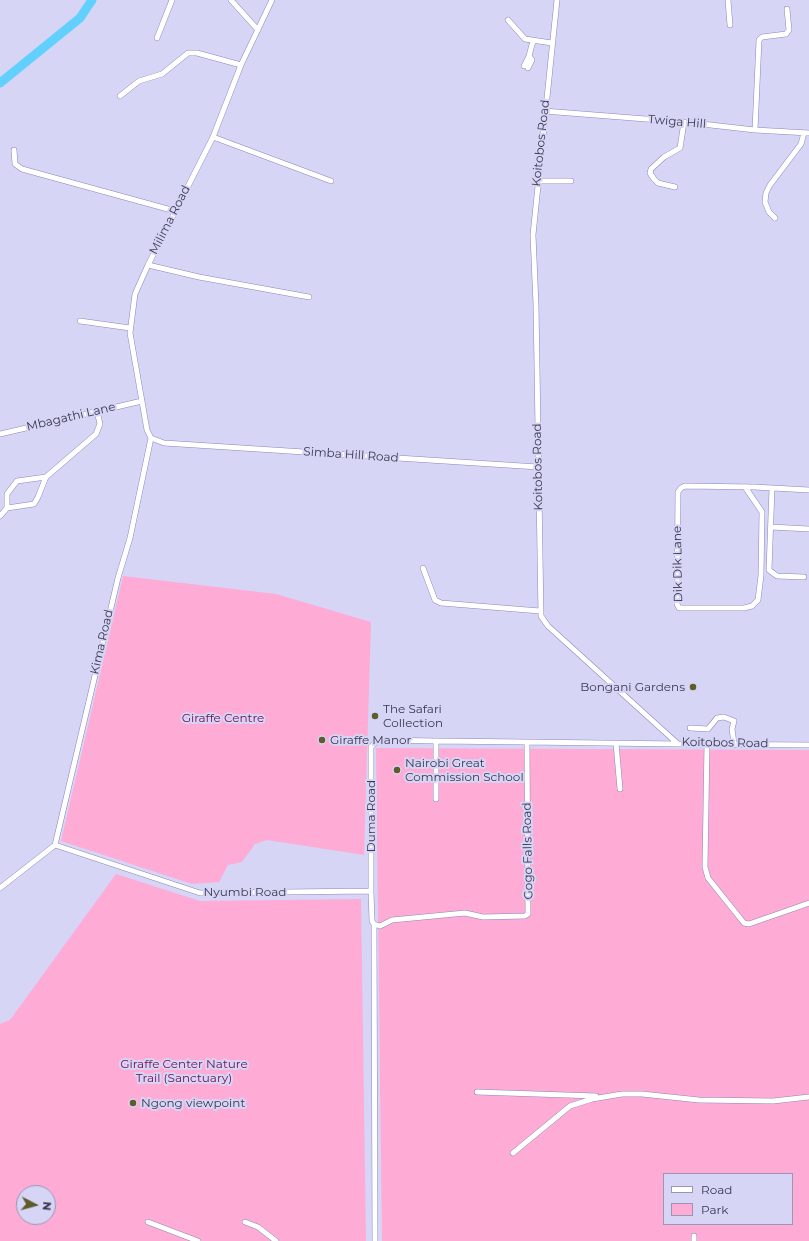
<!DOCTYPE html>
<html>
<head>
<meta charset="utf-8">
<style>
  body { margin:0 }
  #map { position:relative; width:809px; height:1241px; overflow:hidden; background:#d6d5f6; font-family:Montserrat,sans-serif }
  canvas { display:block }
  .legend { position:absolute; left:663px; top:1173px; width:130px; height:52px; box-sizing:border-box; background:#d6d5f6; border:1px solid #9896b3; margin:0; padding:5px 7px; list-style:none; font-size:12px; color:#3a384e }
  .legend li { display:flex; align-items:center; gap:8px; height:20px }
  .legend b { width:20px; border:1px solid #9896b3 }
  .north { position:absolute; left:16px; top:1185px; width:40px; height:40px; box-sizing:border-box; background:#d6d5f6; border:1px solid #9896b3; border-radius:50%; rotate:96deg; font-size:11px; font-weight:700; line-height:16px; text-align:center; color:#3a384e }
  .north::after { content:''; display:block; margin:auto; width:14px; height:18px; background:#5e5c29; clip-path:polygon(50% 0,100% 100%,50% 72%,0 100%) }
</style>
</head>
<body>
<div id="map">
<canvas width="809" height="1241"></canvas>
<ul class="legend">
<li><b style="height:5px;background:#fff"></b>Road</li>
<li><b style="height:11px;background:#feabd6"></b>Park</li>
</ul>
<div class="north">N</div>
</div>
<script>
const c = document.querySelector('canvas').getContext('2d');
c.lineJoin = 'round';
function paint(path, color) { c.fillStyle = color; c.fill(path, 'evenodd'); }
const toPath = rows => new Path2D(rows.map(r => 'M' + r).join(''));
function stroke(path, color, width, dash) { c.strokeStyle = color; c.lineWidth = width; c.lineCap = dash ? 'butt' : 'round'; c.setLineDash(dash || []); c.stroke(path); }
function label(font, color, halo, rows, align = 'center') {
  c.font = font + ' Montserrat,sans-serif'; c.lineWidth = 4; c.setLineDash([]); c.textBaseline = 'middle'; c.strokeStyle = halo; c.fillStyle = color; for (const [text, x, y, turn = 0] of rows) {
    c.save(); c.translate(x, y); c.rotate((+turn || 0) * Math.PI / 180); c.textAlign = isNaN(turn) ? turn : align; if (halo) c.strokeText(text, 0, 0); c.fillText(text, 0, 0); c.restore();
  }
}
paint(toPath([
  [123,576,276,594,371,622,364,855,267,840,255,844,242,862,228,865,219,882,192,884,61,841],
  [376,748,809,750,809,1241,382,1241],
  [664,1174,792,1174,792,1224,664,1224],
  [116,874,200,901,361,899,366,1241,0,1241,0,1024,10,1020],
  [24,1193,48,1193,48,1217,24,1217]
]), '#feabd6');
stroke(toPath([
  [0,83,80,18,92,0]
]), '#62d0fc', 9);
const minor = toPath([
  [231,0,258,30],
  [272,0,241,65,213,137,148,265,135,294,130,333,147,430,151,438,164,443,538,467],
  [557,0,533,235,536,305,541,616,548,626,678,744,809,745],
  [728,0,730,25],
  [508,20,525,39,552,43],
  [157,38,172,0],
  [524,66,529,56,533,41],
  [528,68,532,60,529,56],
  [120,96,139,81,162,74,188,53,197,53,241,65],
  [544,111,684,122,755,130,809,133],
  [755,130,759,40,762,37,786,34,789,30,787,9],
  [213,137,331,181],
  [14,150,15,164,22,169,175,211],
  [537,181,571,181],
  [675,187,658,183,654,179,650,173,651,169,664,157,680,148,684,122],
  [775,218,769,212,765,202,766,193,770,185,801,144,804,133],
  [148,265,199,277,309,297],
  [80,321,130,328],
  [0,434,142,401],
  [745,487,762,512,761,575,758,600,752,606,744,608,679,608,677,604,678,492,681,488,685,486,754,487,809,490],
  [772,488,769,570,777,576,804,577],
  [7,508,7,494,17,481,46,477],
  [0,516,7,508,34,504,38,497,46,477,96,434,100,424,97,411],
  [771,527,809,529],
  [423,568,435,600,441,603,540,611],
  [690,728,708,729,717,718,724,717,734,721,732,729,734,743],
  [436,741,436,799],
  [527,742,528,914,525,916,483,917,465,913,392,920,380,926,374,924,372,921,371,891,371,747,376,742,382,740,436,741,527,742,678,744],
  [616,743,620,789],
  [707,744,705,867,708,878,744,923,749,924,809,903],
  [55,845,118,578,130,538,151,438],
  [55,845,200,893,371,891],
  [0,888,55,845],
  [374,924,375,1241],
  [477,1092,596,1096],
  [513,1153,570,1106,592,1099,622,1094,642,1094,699,1100,773,1101,809,1097],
  [148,1222,198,1241],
  [245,1222,258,1227,276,1241],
  [694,1236,694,1241]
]);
stroke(minor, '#8b87bb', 6);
stroke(minor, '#fff', 5);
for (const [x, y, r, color] of [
  [693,687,4,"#5e5c29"],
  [375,716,4,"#5e5c29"],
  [322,740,4,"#5e5c29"],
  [397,770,4,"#5e5c29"],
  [133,1103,4,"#5e5c29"]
]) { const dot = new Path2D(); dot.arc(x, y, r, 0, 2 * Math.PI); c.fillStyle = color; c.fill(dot); stroke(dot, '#d6d5f6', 1.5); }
label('12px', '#3a384e', '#d6d5f6', [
  ["Twiga Hill",677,122,5],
  ["Koitobos Road",541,143,-84],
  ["Milima Road",170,220,-63],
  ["Mbagathi Lane",71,417,-13],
  ["Simba Hill Road",351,455,4],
  ["Koitobos Road",538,467,-91],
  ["Dik Dik Lane",678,564,-91],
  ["Kima Road",102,642,-77],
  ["Koitobos Road",725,743,1],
  ["Duma Road",371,816,-90],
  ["Gogo Falls Road",528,851,-91],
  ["Nyumbi Road",245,892]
]);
label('12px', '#3a384e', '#d6d5f6', [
  ["Bongani Gardens",685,687,"right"],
  ["The Safari",383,709],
  ["Collection",383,723],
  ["Giraffe Manor",330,740],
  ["Nairobi Great",405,763],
  ["Commission School",405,777],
  ["Ngong viewpoint",141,1103]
], 'left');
label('12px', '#700f4d', '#d6d5f6', [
  ["Giraffe Centre",223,718],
  ["Giraffe Center Nature",184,1064],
  ["Trail (Sanctuary)",184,1078]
]);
</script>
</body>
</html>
